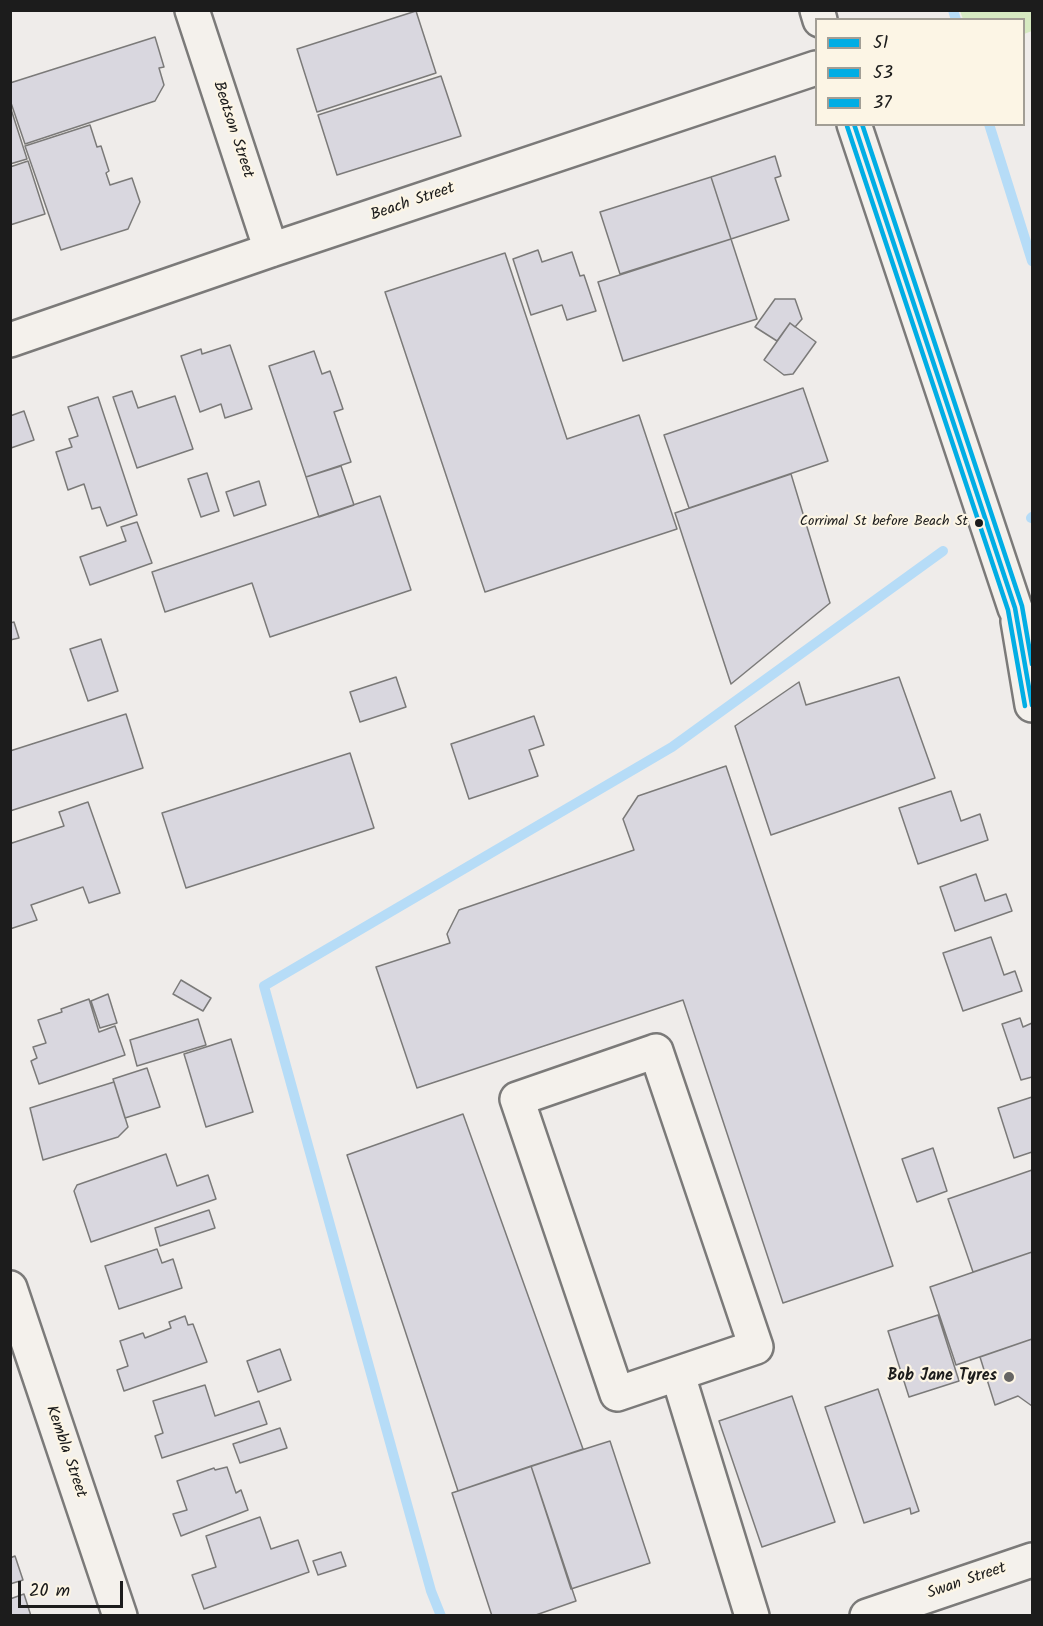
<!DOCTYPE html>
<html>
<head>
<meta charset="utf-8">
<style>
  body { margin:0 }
  #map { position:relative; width:1043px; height:1626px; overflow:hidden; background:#efecea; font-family:Kalam,sans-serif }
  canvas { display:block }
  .frame { position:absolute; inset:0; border:12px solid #1c1c1c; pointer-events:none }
  .legend { position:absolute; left:815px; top:18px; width:210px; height:108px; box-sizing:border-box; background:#fcf5e5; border:2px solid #a29e95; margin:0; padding:8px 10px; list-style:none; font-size:18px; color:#1c1c1c }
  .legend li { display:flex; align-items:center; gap:12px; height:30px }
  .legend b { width:30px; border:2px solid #a29e95 }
  .scale { position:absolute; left:18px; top:1581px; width:105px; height:27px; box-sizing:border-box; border:3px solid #1c1c1c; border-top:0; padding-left:8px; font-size:18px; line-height:21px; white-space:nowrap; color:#1c1c1c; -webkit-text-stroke:4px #fcf5e5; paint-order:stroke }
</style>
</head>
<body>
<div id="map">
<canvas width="1043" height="1626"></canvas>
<div class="frame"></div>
<ul class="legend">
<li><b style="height:8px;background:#01ade4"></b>51</li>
<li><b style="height:8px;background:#01ade4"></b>53</li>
<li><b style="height:8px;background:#01ade4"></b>37</li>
</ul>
<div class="scale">20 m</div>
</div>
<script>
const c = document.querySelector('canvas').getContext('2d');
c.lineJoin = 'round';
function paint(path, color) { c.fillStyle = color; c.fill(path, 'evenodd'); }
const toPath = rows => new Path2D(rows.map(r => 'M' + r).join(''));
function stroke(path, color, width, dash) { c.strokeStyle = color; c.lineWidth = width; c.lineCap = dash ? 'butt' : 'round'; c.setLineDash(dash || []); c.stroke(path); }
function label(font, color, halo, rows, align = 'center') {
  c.font = font + ' Kalam,sans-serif'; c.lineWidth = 4.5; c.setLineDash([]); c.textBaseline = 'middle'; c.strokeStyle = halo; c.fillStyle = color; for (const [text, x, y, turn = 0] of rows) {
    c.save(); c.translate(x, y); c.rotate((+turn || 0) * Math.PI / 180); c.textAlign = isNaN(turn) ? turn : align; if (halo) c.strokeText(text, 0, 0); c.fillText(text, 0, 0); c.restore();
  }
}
paint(toPath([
  [960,11,1032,11,1032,31,1024,34,1024,20,963,19]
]), '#d6e9c1');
stroke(toPath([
  [953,10,956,20],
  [989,124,1032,261],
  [1031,518,1032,517],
  [441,1616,431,1591,264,986,672,747,943,551]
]), '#b6dcf7', 10);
const building = toPath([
  [416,11,436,73,317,112,297,49,416,11],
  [155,37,164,67,159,68,164,85,155,101,25,144,10,100,10,83,155,37],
  [441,76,461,136,337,175,318,115,441,76],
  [10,106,27,159,10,164,10,106],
  [90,125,97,147,101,146,109,171,106,173,110,185,132,178,140,202,128,229,61,250,25,146,90,125],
  [775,156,781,176,775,178,789,220,731,239,711,177,775,156],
  [28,161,45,214,10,225,10,167,28,161],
  [711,177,731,239,620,274,600,212,711,177],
  [731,239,757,319,623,361,598,282,731,239],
  [538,250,542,262,572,252,580,276,584,275,596,311,567,320,562,305,531,315,513,259,538,250],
  [505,253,567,439,639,415,677,529,485,592,385,292,505,253],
  [775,299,795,299,802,319,795,327,790,323,777,341,755,327,775,299],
  [790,323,816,342,793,374,784,375,764,360,790,323],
  [230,345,252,409,225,418,221,404,200,412,181,356,201,349,202,354,230,345],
  [314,351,322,374,330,371,343,409,334,412,351,462,306,477,269,366,314,351],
  [803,388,828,461,689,508,664,435,803,388],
  [132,391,138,408,175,396,193,449,137,468,113,397,132,391],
  [98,397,137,515,107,526,100,507,92,509,84,484,68,490,56,452,72,447,69,439,78,436,68,407,98,397],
  [24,411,34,440,11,448,10,416,24,411],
  [341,466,354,505,319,517,306,477,341,466],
  [207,473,219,511,201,517,188,479,207,473],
  [791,474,830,603,731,684,675,513,791,474],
  [259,481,266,505,234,516,226,492,259,481],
  [380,496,411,590,270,637,252,583,165,612,152,572,380,496],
  [137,522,152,563,90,585,80,557,126,541,121,527,137,522],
  [14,622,19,638,10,640,10,623,14,622],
  [101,639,118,691,88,701,70,649,101,639],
  [396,677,406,707,360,722,350,692,396,677],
  [899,677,935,778,771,835,735,726,799,682,806,705,899,677],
  [126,714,143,768,10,811,10,751,126,714],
  [534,716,544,745,529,750,538,776,469,799,451,744,534,716],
  [350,753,374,828,186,888,162,813,350,753],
  [726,766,893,1266,783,1303,683,1000,417,1088,376,967,450,943,447,934,459,910,634,850,623,819,638,796,726,766],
  [951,791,961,821,980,814,988,840,918,864,899,808,951,791],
  [88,802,120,893,89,903,83,887,31,905,37,920,10,929,10,839,12,843,64,826,59,812,88,802],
  [976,874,985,901,1006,894,1012,911,955,931,940,887,976,874],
  [991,937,1004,975,1015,971,1022,991,963,1011,943,953,991,937],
  [181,980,211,998,203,1011,173,994,181,980],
  [108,994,117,1023,100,1028,91,1001,108,994],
  [89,999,99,1032,115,1026,125,1055,39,1084,31,1061,37,1058,33,1047,46,1043,38,1020,62,1012,61,1009,89,999],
  [1020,1018,1023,1027,1032,1023,1032,1077,1021,1080,1002,1024,1020,1018],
  [198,1019,206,1045,137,1066,130,1040,198,1019],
  [231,1039,253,1112,206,1127,184,1054,231,1039],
  [147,1068,160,1107,125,1118,113,1079,147,1068],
  [114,1082,128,1127,118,1137,43,1160,30,1108,114,1082],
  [1032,1097,1032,1152,1014,1158,998,1108,1032,1097],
  [463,1114,583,1449,458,1491,347,1155,463,1114],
  [933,1148,947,1191,917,1202,902,1159,933,1148],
  [166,1154,177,1186,208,1175,216,1199,91,1242,74,1191,77,1185,166,1154],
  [1032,1170,1032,1252,973,1272,948,1199,1032,1170],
  [209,1210,215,1228,160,1246,155,1228,209,1210],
  [157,1249,162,1263,173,1259,182,1288,119,1309,105,1266,157,1249],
  [1032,1252,1032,1339,956,1365,930,1287,1032,1252],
  [938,1315,959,1381,909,1397,888,1331,938,1315],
  [185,1316,188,1325,193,1324,207,1362,124,1391,117,1370,128,1366,120,1341,143,1333,145,1338,171,1328,169,1322,185,1316],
  [1032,1339,1032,1406,1018,1396,995,1405,980,1357,1032,1339],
  [280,1349,291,1380,258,1392,247,1361,280,1349],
  [205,1385,215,1416,259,1401,267,1424,162,1458,155,1436,163,1433,153,1401,205,1385],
  [878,1389,919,1511,911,1514,910,1508,864,1523,825,1407,878,1389],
  [792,1396,835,1522,762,1547,719,1421,792,1396],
  [280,1428,287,1448,240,1463,233,1444,280,1428],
  [610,1441,650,1563,571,1589,531,1466,610,1441],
  [531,1466,576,1601,533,1616,492,1616,452,1493,531,1466],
  [227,1467,236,1493,241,1490,248,1510,181,1536,173,1514,187,1510,177,1481,214,1468,215,1470,227,1467],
  [260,1517,271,1549,298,1540,309,1572,204,1609,192,1575,216,1567,206,1536,260,1517],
  [341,1552,346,1566,318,1575,313,1561,341,1552],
  [15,1556,23,1580,10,1584,10,1558,15,1556],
  [24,1594,31,1616,10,1616,10,1599,24,1594]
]);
paint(building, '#d9d7df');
stroke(building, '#7b7a79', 1.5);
const minor = toPath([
  [192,10,271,250],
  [10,340,271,250,816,68],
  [656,1051,756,1347,617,1394,517,1099,656,1051],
  [10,1288,120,1616],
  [678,1375,752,1616],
  [867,1616,1032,1560]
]);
const major = toPath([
  [817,10,820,20],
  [854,124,1015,608,1032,644],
  [1018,621,1032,705]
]);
stroke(minor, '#7b7a79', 38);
stroke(major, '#7b7a79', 38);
stroke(minor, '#f4f1ec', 33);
stroke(major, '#f4f1ec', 33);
stroke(toPath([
  [854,124,1015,608,1032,705]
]), '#01ade4', 4.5);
stroke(toPath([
  [847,126,1008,610,1025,706]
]), '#01ade4', 4.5);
stroke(toPath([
  [862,124,1022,606,1032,664]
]), '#01ade4', 4.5);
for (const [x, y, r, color] of [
  [979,523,5,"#1c1c1c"],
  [1009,1377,6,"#666564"]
]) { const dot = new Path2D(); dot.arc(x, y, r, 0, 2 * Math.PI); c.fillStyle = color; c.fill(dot); stroke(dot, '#fcf5e5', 2); }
label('14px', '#1c1c1c', '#fcf5e5', [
  ["Corrimal St before Beach St",968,523]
], 'right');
label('16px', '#1c1c1c', '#fcf5e5', [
  ["Beatson Street",232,130,72],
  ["Beach Street",413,203,-19],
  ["Kembla Street",65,1452,71],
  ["Swan Street",967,1582,-19]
]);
label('bold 16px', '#1c1c1c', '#fcf5e5', [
  ["Bob Jane Tyres",997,1377]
], 'right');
</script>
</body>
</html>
